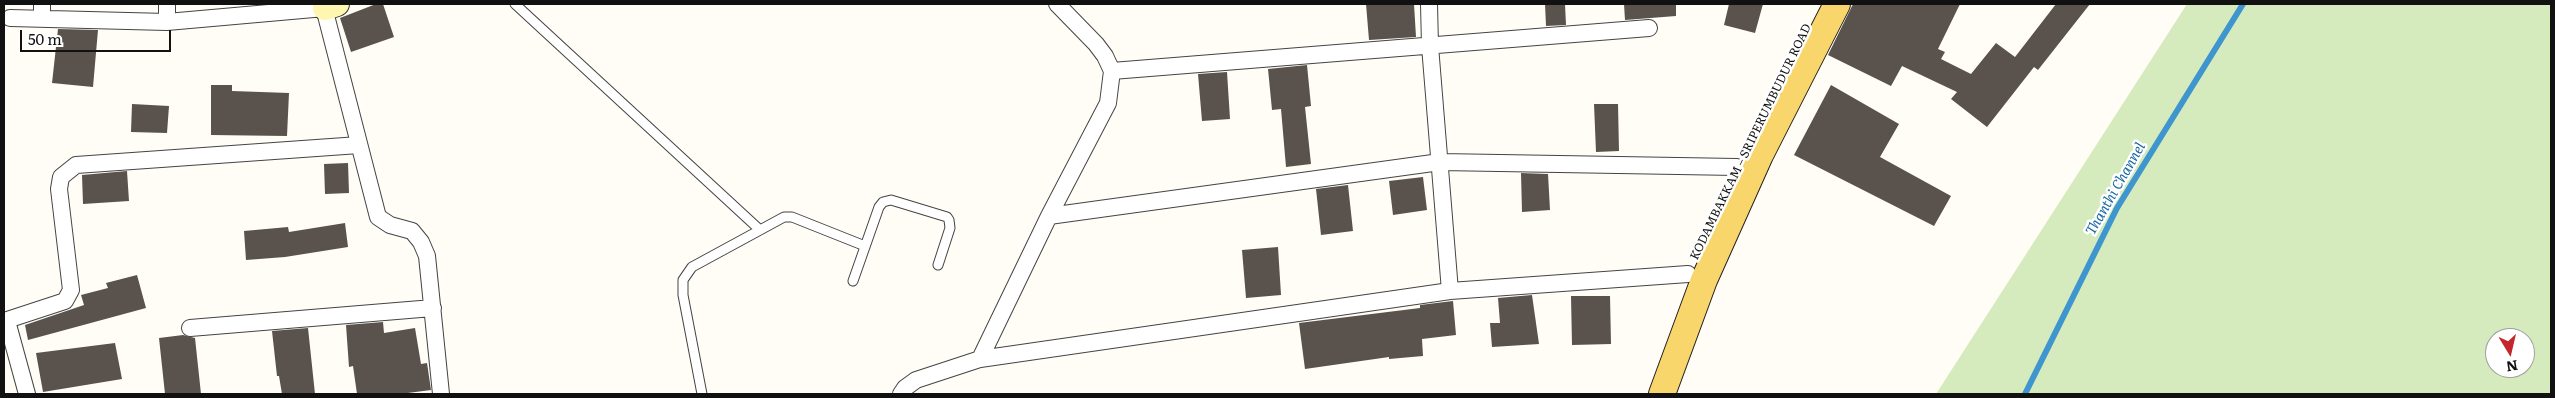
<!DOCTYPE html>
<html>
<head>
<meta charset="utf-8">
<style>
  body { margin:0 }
  #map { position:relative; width:2555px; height:398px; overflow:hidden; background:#fffdf5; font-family:Literata,serif }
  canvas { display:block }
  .frame { position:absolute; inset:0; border:5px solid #111; pointer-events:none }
  .north { position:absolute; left:2485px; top:328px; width:50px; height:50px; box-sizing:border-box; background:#fff; border:1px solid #a0a0a0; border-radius:50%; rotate:171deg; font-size:14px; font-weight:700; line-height:20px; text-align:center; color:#111 }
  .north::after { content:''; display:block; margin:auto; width:18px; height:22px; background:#c4262e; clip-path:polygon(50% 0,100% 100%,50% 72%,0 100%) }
  .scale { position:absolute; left:20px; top:30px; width:151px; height:22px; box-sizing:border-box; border:2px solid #111; border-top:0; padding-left:6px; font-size:15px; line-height:18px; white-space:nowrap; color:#111; -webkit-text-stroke:4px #fff; paint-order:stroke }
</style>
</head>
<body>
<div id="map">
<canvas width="2555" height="398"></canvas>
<div class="frame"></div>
<div class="north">N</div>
<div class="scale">50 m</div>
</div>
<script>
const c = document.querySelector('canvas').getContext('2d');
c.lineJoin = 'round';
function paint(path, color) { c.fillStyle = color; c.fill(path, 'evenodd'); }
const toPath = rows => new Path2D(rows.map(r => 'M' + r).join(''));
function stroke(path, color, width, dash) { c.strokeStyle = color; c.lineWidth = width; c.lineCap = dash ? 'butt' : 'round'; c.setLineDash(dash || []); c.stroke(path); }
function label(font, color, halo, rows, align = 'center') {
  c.font = font + ' Literata,serif'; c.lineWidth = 5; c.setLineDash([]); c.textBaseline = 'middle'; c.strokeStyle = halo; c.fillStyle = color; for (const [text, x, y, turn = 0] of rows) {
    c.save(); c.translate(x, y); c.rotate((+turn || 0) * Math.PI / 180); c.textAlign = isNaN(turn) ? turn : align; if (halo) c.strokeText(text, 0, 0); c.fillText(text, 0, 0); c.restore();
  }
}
paint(toPath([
  [2187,4,2551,4,2551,394,1936,394],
  [2495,338,2525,338,2525,368,2495,368]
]), '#d5ebbd');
stroke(toPath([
  [2025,394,2117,208,2243,4]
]), '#3f96cf', 6);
paint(toPath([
  [376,4,383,4,394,37,351,52,340,18],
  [1366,4,1414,4,1416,37,1369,40],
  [1545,4,1565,4,1566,25,1546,26],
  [1624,4,1676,4,1676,16,1625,20],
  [1729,4,1763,4,1755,33,1724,25],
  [1853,4,1960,4,1938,49,1945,52,1941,59,1971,74,1996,43,2015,57,2056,4,2090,4,2038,70,2034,67,1987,127,1951,99,1957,92,1902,66,1891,86,1828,55],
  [58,29,98,30,93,87,52,83],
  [1307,65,1311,106,1305,107,1311,164,1286,167,1281,109,1272,110,1268,69],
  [1227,72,1230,119,1202,121,1198,74],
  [211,85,232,85,232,91,289,93,287,136,211,135],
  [1831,85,1899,124,1880,157,1951,196,1934,226,1794,155],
  [132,104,169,106,167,133,131,132],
  [1594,104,1618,104,1619,151,1596,152],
  [348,163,349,193,325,194,324,164],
  [127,171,129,201,83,204,82,175],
  [1521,173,1548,174,1550,210,1522,212],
  [1423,177,1427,210,1393,215,1389,181],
  [1348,185,1353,231,1321,235,1316,189],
  [345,223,348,247,285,257,246,260,244,231,288,227,289,232],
  [1278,247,1281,295,1246,298,1242,250],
  [137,275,146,308,28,340,25,325,84,305,81,295,108,288,106,283],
  [1532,295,1539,344,1492,347,1490,323,1500,323,1498,298],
  [1571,296,1610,296,1611,344,1572,345],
  [1453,301,1456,335,1422,339,1423,356,1389,359,1389,357,1305,369,1299,323,1420,308,1420,305],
  [383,322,384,333,415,328,421,364,427,363,431,390,400,394,357,394,353,366,349,367,346,325],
  [308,328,315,394,282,394,279,376,277,376,272,331],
  [183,335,195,338,201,394,165,394,159,338],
  [115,343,122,379,43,392,36,353]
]), '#5a524d');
const lane = toPath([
  [515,4,760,230],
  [853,281,879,207,883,202,891,200,947,217,949,220,950,228,938,265],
  [702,394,683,295,683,280,692,267,784,217,792,217,865,246]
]);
const street = toPath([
  [323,4,378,217,390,225,412,231,421,242,427,256,441,394],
  [1429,4,1430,46,1450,291],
  [10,18,167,22,325,8],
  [42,19,42,4],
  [167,22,167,4],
  [1112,71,1649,28],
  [1049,216,1440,162,1737,167],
  [4,321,65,301,71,290,59,189,61,177,76,165,359,145],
  [7,321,27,394],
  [190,328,433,308],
  [980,359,1049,216,1108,103,1112,71,1105,56,1096,44,1057,4],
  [901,394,905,388,916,380,980,359,1450,291,1688,274]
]);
const secondary = toPath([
  [325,8,337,4]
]);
const primary = toPath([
  [1662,394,1704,280,1760,155,1837,4]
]);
stroke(lane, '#444', 11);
stroke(street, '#444', 18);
stroke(secondary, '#333', 26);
stroke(primary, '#222', 28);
stroke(lane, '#fff', 9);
stroke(street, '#fff', 16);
stroke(secondary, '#fff6b0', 24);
stroke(primary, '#f9d66b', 26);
label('12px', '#111', '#fff', [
  ["KODAMBAKKAM – SRIPERUMBUDUR ROAD",1751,142,-64]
]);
label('italic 14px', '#1768a6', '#fff', [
  ["Thanthi Channel",2116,189,-60]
]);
</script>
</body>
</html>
